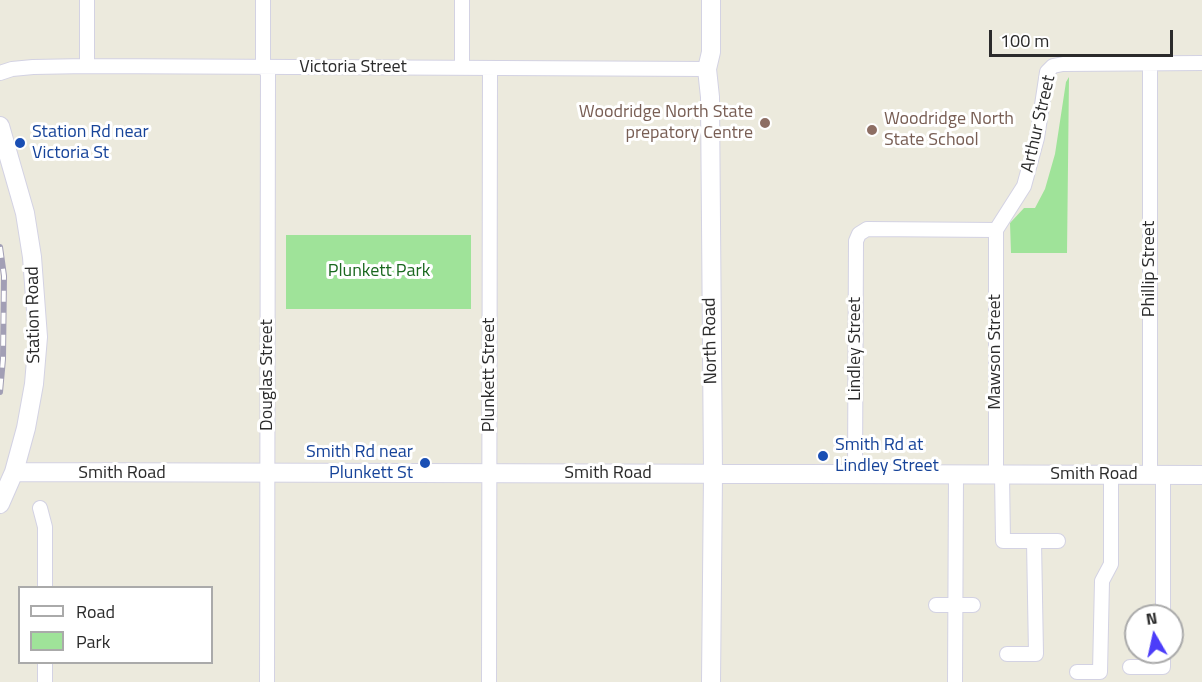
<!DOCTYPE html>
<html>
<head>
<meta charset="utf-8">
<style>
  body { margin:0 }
  #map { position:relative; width:1202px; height:682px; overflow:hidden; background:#eceadd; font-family:"Titillium Web",sans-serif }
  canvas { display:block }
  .legend { position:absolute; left:18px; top:586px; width:195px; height:78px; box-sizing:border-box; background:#fff; border:2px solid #aaa; margin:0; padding:8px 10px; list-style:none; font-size:18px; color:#2b2b2b }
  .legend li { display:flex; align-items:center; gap:12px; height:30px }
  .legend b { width:30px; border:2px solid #aaa }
  .north { position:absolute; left:1124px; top:604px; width:60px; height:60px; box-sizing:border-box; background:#fff; border:2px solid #aaa; border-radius:50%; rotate:351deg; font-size:16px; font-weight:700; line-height:24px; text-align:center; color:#2b2b2b }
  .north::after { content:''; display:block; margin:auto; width:21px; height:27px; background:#4c3df9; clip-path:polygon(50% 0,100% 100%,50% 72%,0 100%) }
  .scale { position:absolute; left:989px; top:30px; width:184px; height:27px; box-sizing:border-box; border:3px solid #2b2b2b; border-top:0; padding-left:8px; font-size:18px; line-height:21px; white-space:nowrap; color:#2b2b2b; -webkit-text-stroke:4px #fff; paint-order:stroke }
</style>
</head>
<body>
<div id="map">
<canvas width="1202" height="682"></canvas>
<ul class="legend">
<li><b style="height:8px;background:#fff"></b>Road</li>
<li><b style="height:16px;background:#9fe399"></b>Park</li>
</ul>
<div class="north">N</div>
<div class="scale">100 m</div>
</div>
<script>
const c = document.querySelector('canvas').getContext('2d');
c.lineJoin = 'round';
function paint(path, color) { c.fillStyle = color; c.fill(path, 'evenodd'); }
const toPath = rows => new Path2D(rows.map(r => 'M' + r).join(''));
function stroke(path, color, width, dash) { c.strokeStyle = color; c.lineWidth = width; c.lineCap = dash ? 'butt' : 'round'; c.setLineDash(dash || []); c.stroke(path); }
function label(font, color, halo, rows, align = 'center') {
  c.font = font + ' "Titillium Web",sans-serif'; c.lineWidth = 6; c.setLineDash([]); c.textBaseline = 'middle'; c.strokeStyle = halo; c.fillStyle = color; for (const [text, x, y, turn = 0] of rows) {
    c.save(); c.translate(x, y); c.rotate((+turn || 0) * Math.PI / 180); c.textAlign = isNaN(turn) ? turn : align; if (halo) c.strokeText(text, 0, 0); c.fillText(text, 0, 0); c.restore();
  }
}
paint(toPath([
  [1069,77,1067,253,1011,253,1010,223,1024,208,1035,208,1045,189,1055,154,1066,82],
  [286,235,471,235,471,309,286,309]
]), '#9fe399');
const minor = toPath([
  [87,0,87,66],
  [263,68,263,0],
  [462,68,462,0],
  [0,73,12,69,33,67,87,66,707,69],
  [996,230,1024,186,1037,138,1047,72,1053,66,1063,64,1202,63],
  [996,474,996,230],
  [1002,474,1003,541,1058,541],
  [855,475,856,241,859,234,867,229,996,230],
  [1150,475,1150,63],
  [40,508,45,527,45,588],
  [936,605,973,605],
  [1163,616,1163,475],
  [1007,654,1036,654,1034,541],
  [1130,667,1163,667,1163,652],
  [1077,672,1100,672,1102,581,1111,564,1111,475],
  [45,682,45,662],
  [267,682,268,68],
  [489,682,490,69],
  [955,682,956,475]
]);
const tertiary = toPath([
  [711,0,711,52,707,69,710,97,713,475,711,682],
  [0,126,25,213,32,257,38,337,34,384,26,428,14,472,0,504],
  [14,472,1202,475]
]);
stroke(minor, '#d3d2e3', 16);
stroke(tertiary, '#d3d2e3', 20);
stroke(minor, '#fff', 14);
stroke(tertiary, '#fff', 18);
const rail = toPath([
  [0,247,4,276,3,359,0,392]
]);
stroke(rail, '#a29fb5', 6);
stroke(rail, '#fff', 4, [11]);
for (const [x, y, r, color] of [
  [765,123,6,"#8d6e63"],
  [872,130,6,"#8d6e63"],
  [20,143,6,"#1a4fb4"],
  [823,456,6,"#1a4fb4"],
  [425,463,6,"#1a4fb4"]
]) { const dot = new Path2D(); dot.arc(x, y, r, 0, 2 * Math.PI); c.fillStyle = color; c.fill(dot); stroke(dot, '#fff', 2); }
label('18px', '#2b2b2b', '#fff', [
  ["Victoria Street",353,68],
  ["Arthur Street",1039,124,-77],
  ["Phillip Street",1150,269,-90],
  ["Station Road",34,315,-91],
  ["North Road",711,341,-91],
  ["Lindley Street",856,349,-90],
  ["Mawson Street",996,352,-90],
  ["Douglas Street",268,375,-90],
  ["Plunkett Street",490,375,-90],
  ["Smith Road",122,474],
  ["Smith Road",608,474],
  ["Smith Road",1094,475]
]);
label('18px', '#785e54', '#fff', [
  ["Woodridge North State",753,113],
  ["prepatory Centre",753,134],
  ["Woodridge North",884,120,"left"],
  ["State School",884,141,"left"]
], 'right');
label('18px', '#164399', '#fff', [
  ["Station Rd near",32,133],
  ["Victoria St",32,154],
  ["Smith Rd at",835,446],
  ["Lindley Street",835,467],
  ["Smith Rd near",413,453,"right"],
  ["Plunkett St",413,474,"right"]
], 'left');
label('18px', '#1a681f', '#fff', [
  ["Plunkett Park",379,272]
]);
</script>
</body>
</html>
